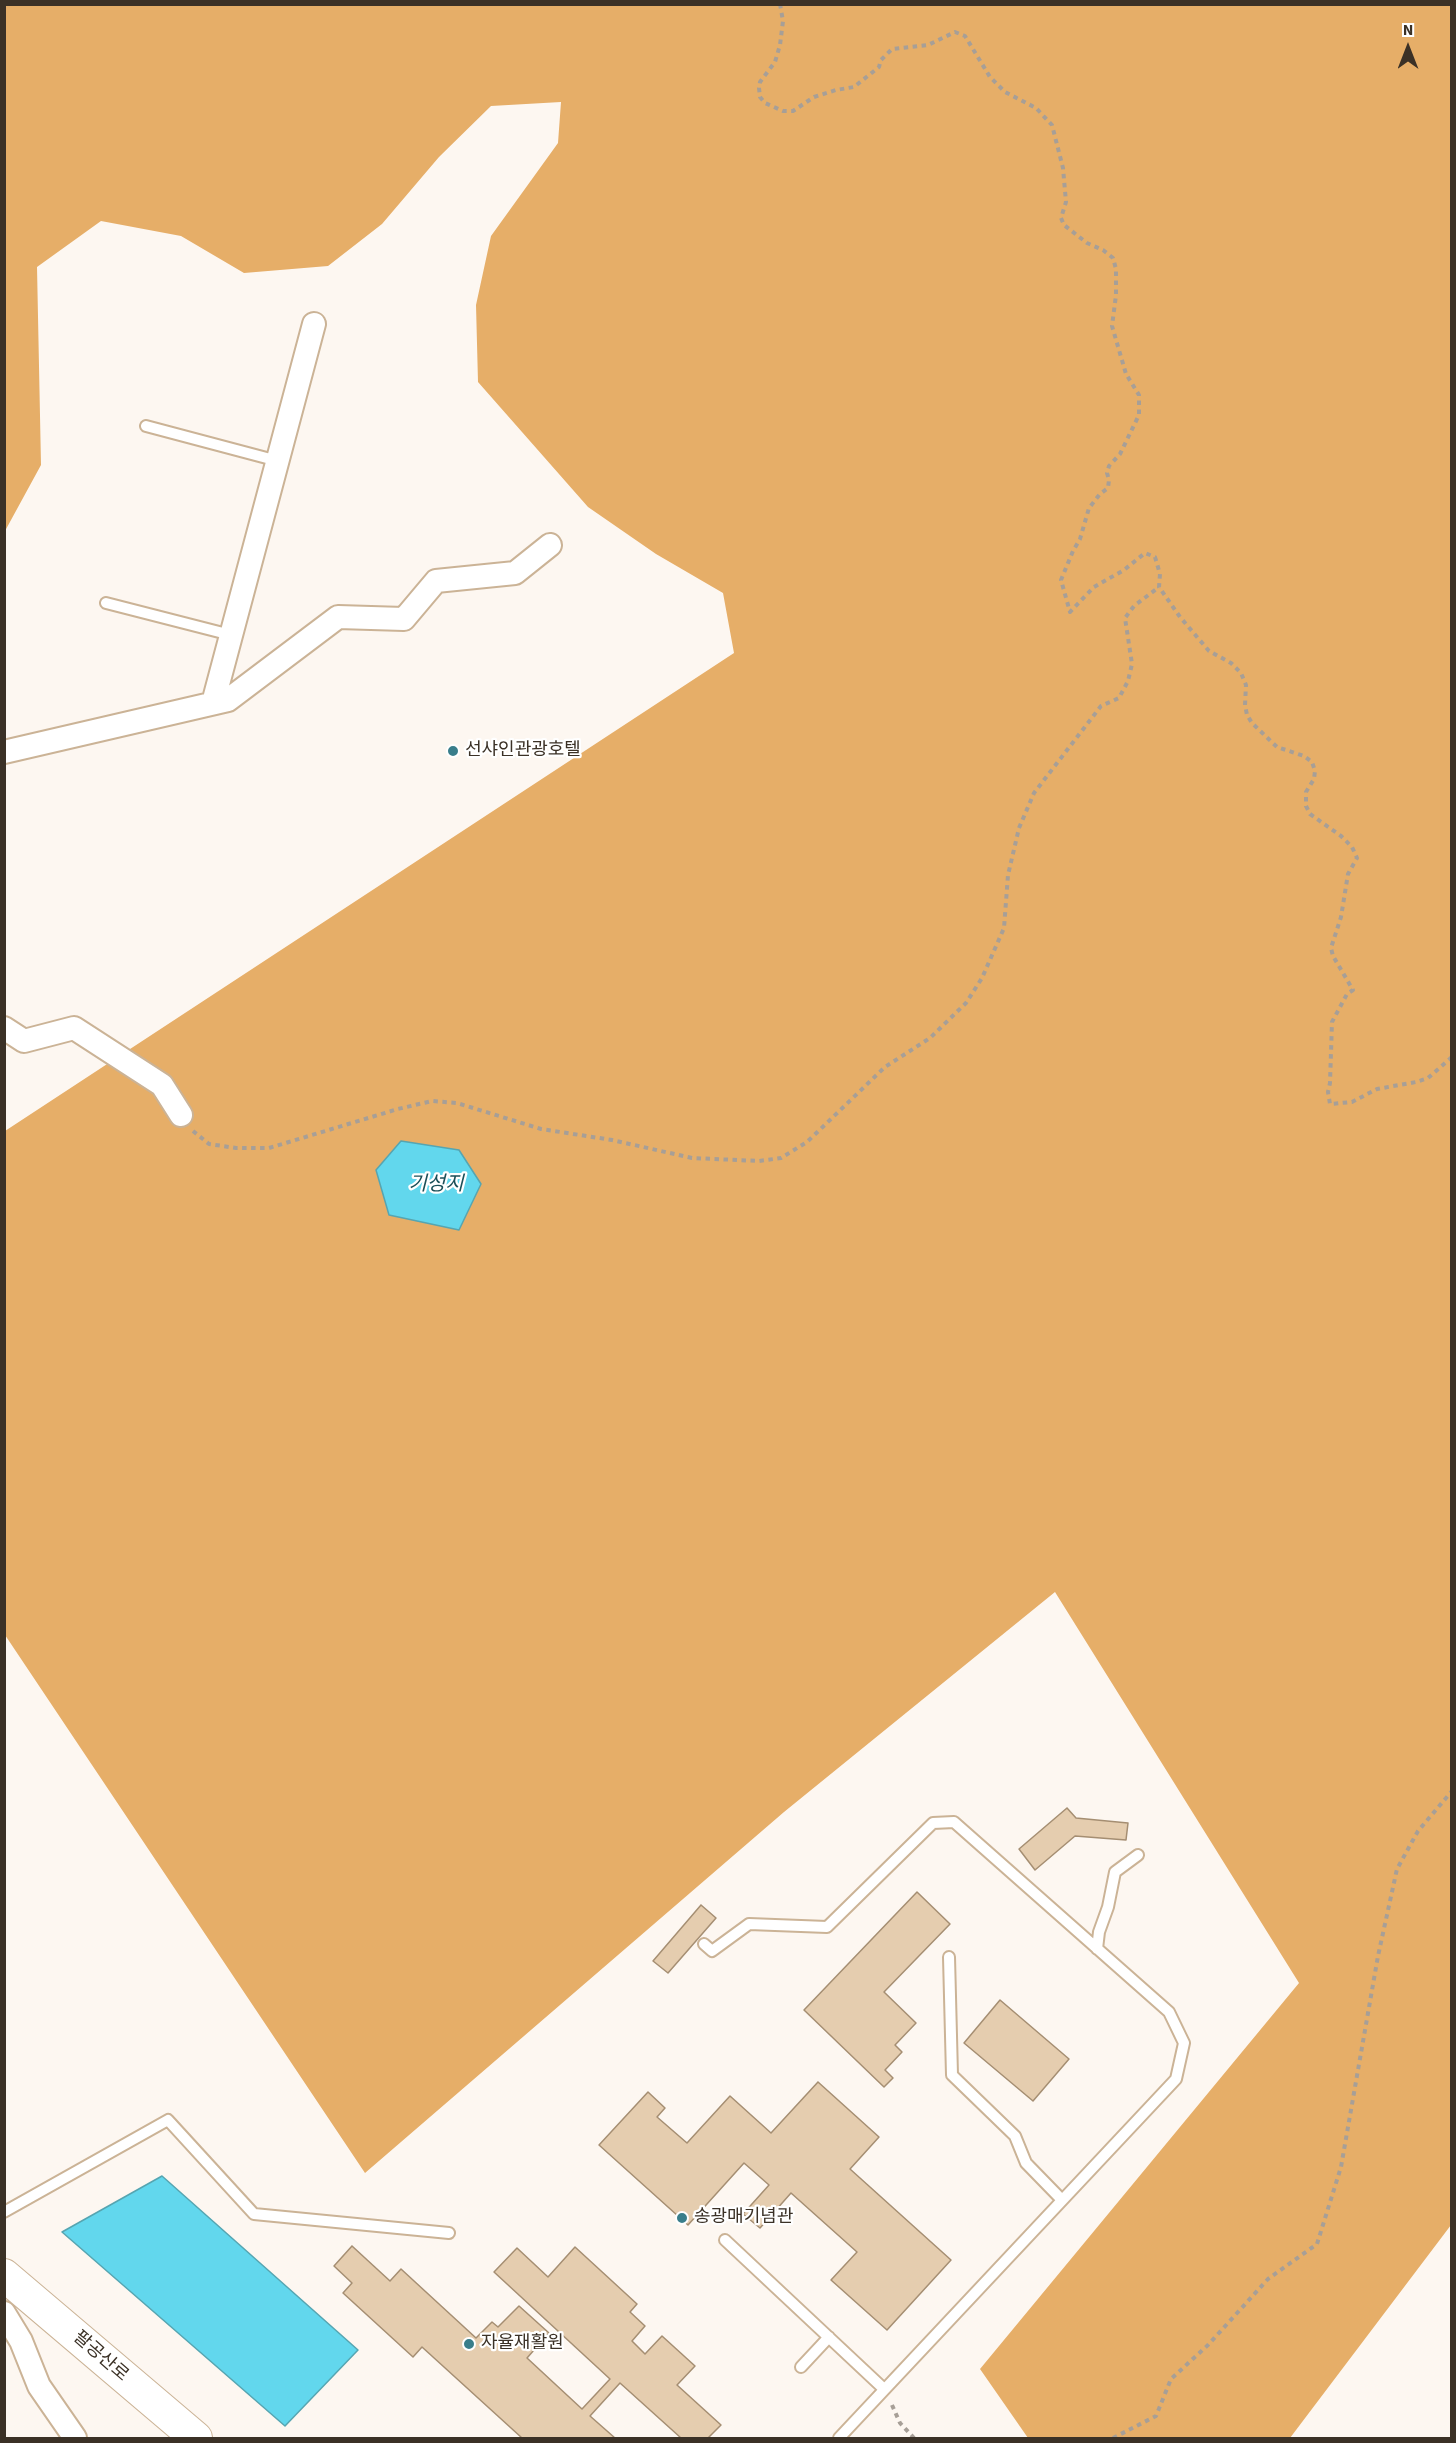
<!DOCTYPE html>
<html>
<head>
<meta charset="utf-8">
<style>
  body { margin:0 }
  #map { position:relative; width:1456px; height:2443px; overflow:hidden; background:#fdf7f1; font-family:"Source Sans 3",sans-serif }
  canvas { display:block }
  .frame { position:absolute; inset:0; border:6px solid #3b3126; pointer-events:none }
  .north { position:absolute; left:1378px; top:18px; width:60px; height:60px; -webkit-text-stroke:4px #fff; paint-order:stroke; rotate:0deg; font-size:16px; font-weight:700; line-height:24px; text-align:center; color:#3b3126 }
  .north::after { content:''; display:block; margin:auto; width:21px; height:27px; background:#3b3126; clip-path:polygon(50% 0,100% 100%,50% 72%,0 100%) }
</style>
</head>
<body>
<div id="map">
<canvas width="1456" height="2443"></canvas>
<div class="frame"></div>
<div class="north">N</div>
</div>
<script>
const c = document.querySelector('canvas').getContext('2d');
c.lineJoin = 'round';
function paint(path, color) { c.fillStyle = color; c.fill(path, 'evenodd'); }
const toPath = rows => new Path2D(rows.map(r => 'M' + r).join(''));
function stroke(path, color, width, dash) { c.strokeStyle = color; c.lineWidth = width; c.lineCap = dash ? 'butt' : 'round'; c.setLineDash(dash || []); c.stroke(path); }
function label(font, color, halo, rows, align = 'center') {
  c.font = font + ' "Source Sans 3","Noto Sans KR",sans-serif'; c.lineWidth = 4.5; c.setLineDash([]); c.textBaseline = 'middle'; c.strokeStyle = halo; c.fillStyle = color; for (const [text, x, y, turn = 0] of rows) {
    c.save(); c.translate(x, y); c.rotate((+turn || 0) * Math.PI / 180); c.textAlign = isNaN(turn) ? turn : align; if (halo) c.strokeText(text, 0, 0); c.fillText(text, 0, 0); c.restore();
  }
}
paint(toPath([
  [5,5,1451,5,1451,2225,1290,2438,1028,2438,980,2369,1299,1983,1055,1592,784,1812,365,2173,5,1635,5,1131,734,653,723,593,656,554,588,507,478,382,476,305,491,236,558,143,561,102,491,106,439,157,382,224,328,266,244,273,181,236,101,221,37,267,41,465,5,531]
]), '#e6ae68');
const water = toPath([
  [401,1141,459,1150,481,1184,459,1230,389,1215,376,1170,401,1141],
  [162,2176,358,2350,285,2426,62,2232,162,2176]
]);
paint(water, '#62d7ed');
stroke(water, '#56a5b1', 1.5);
const building = toPath([
  [1067,1808,1076,1818,1128,1823,1126,1840,1075,1836,1035,1870,1019,1849,1067,1808],
  [917,1892,950,1924,884,1992,916,2023,895,2045,902,2052,885,2070,893,2078,884,2087,804,2010,917,1892],
  [701,1905,716,1918,668,1973,653,1961,701,1905],
  [1000,2000,1069,2059,1033,2101,964,2043,1000,2000],
  [818,2082,879,2137,850,2169,951,2260,887,2330,831,2280,857,2252,791,2193,760,2228,743,2214,769,2185,744,2163,688,2225,599,2145,648,2092,665,2108,657,2117,687,2143,730,2096,771,2133,818,2082],
  [352,2246,390,2281,401,2269,476,2338,492,2322,498,2327,519,2306,549,2333,527,2358,582,2409,610,2379,494,2272,517,2248,548,2277,575,2247,637,2304,630,2312,645,2326,632,2341,645,2354,662,2336,695,2366,677,2385,721,2425,708,2438,681,2438,620,2383,590,2416,615,2438,522,2438,422,2347,413,2357,343,2293,352,2283,334,2266,352,2246]
]);
paint(building, '#e5cdaf');
stroke(building, '#a58e72', 1.5);
const service = toPath([
  [146,426,278,461],
  [106,603,231,635],
  [704,1944,712,1951,749,1924,827,1927,933,1823,954,1822,1169,2012,1184,2043,1176,2079,839,2438],
  [1097,1949,1099,1932,1108,1907,1115,1872,1138,1855],
  [949,1957,952,2075,1015,2136,1026,2163,1062,2200],
  [4,2212,168,2120,254,2214,449,2233],
  [725,2240,884,2389],
  [801,2367,829,2337]
]);
const minor = toPath([
  [213,703,314,324],
  [4,752,228,700,338,617,404,619,436,581,515,573,550,545],
  [4,1028,24,1041,74,1028,162,1085,181,1115],
  [4,2313,21,2341,39,2386,75,2438]
]);
const secondary = toPath([
  [4,2275,196,2438]
]);
stroke(service, '#cbb396', 14);
stroke(minor, '#cbb396', 26);
stroke(secondary, '#cbb396', 34);
stroke(toPath([
  [780,4,783,21,780,45,775,62,760,82,759,88,760,97,765,103,783,111,793,111,814,97,836,90,854,87,879,67,881,60,892,49,928,45,955,32,965,36,990,77,1005,92,1036,108,1052,125,1063,168,1066,202,1061,218,1064,225,1087,243,1103,250,1113,258,1116,269,1116,295,1112,326,1126,374,1139,395,1139,415,1120,454,1109,466,1107,473,1109,480,1108,488,1100,494,1089,508,1080,539,1073,551,1061,580,1070,612,1094,587,1124,570,1145,553,1155,557,1160,574,1159,587,1180,617,1209,651,1231,663,1241,673,1246,685,1245,705,1247,715,1252,723,1277,747,1304,756,1312,762,1315,771,1314,779,1306,792,1306,806,1310,814,1341,836,1352,847,1357,858,1348,874,1341,917,1331,948,1333,956,1353,990,1347,994,1332,1022,1330,1083,1328,1092,1330,1104,1352,1102,1377,1089,1416,1082,1428,1078,1452,1057],
  [193,1131,209,1144,236,1148,269,1148,398,1109,432,1101,457,1103,541,1129,612,1140,692,1158,759,1161,781,1158,807,1142,885,1067,930,1038,966,1003,982,978,1004,928,1008,875,1019,828,1034,793,1101,706,1119,698,1128,681,1132,664,1125,618,1134,606,1159,587],
  [892,2405,900,2423,914,2438],
  [1113,2438,1156,2416,1171,2379,1208,2345,1268,2279,1317,2244,1341,2167,1378,1956,1397,1869,1418,1831,1452,1791]
]), '#a79f97', 4, [4.5, 4.5]);
stroke(service, '#fff', 10);
stroke(minor, '#fff', 22);
stroke(secondary, '#fff', 32);
for (const [x, y, r, color] of [
  [453,751,6,"#397e8b"],
  [682,2218,6,"#397e8b"],
  [469,2344,6,"#397e8b"]
]) { const dot = new Path2D(); dot.arc(x, y, r, 0, 2 * Math.PI); c.fillStyle = color; c.fill(dot); stroke(dot, '#fff', 2); }
label('18px', '#3b3126', '#fff', [
  ["선샤인관광호텔",465,751],
  ["송광매기념관",694,2218],
  ["자율재활원",481,2344]
], 'left');
label('18px', '#3b3126', '#fff', [
  ["팔공산로",100,2357,41]
]);
label('italic 20px', '#1b4f58', '#fff', [
  ["기성지",436,1186]
]);
</script>
</body>
</html>
